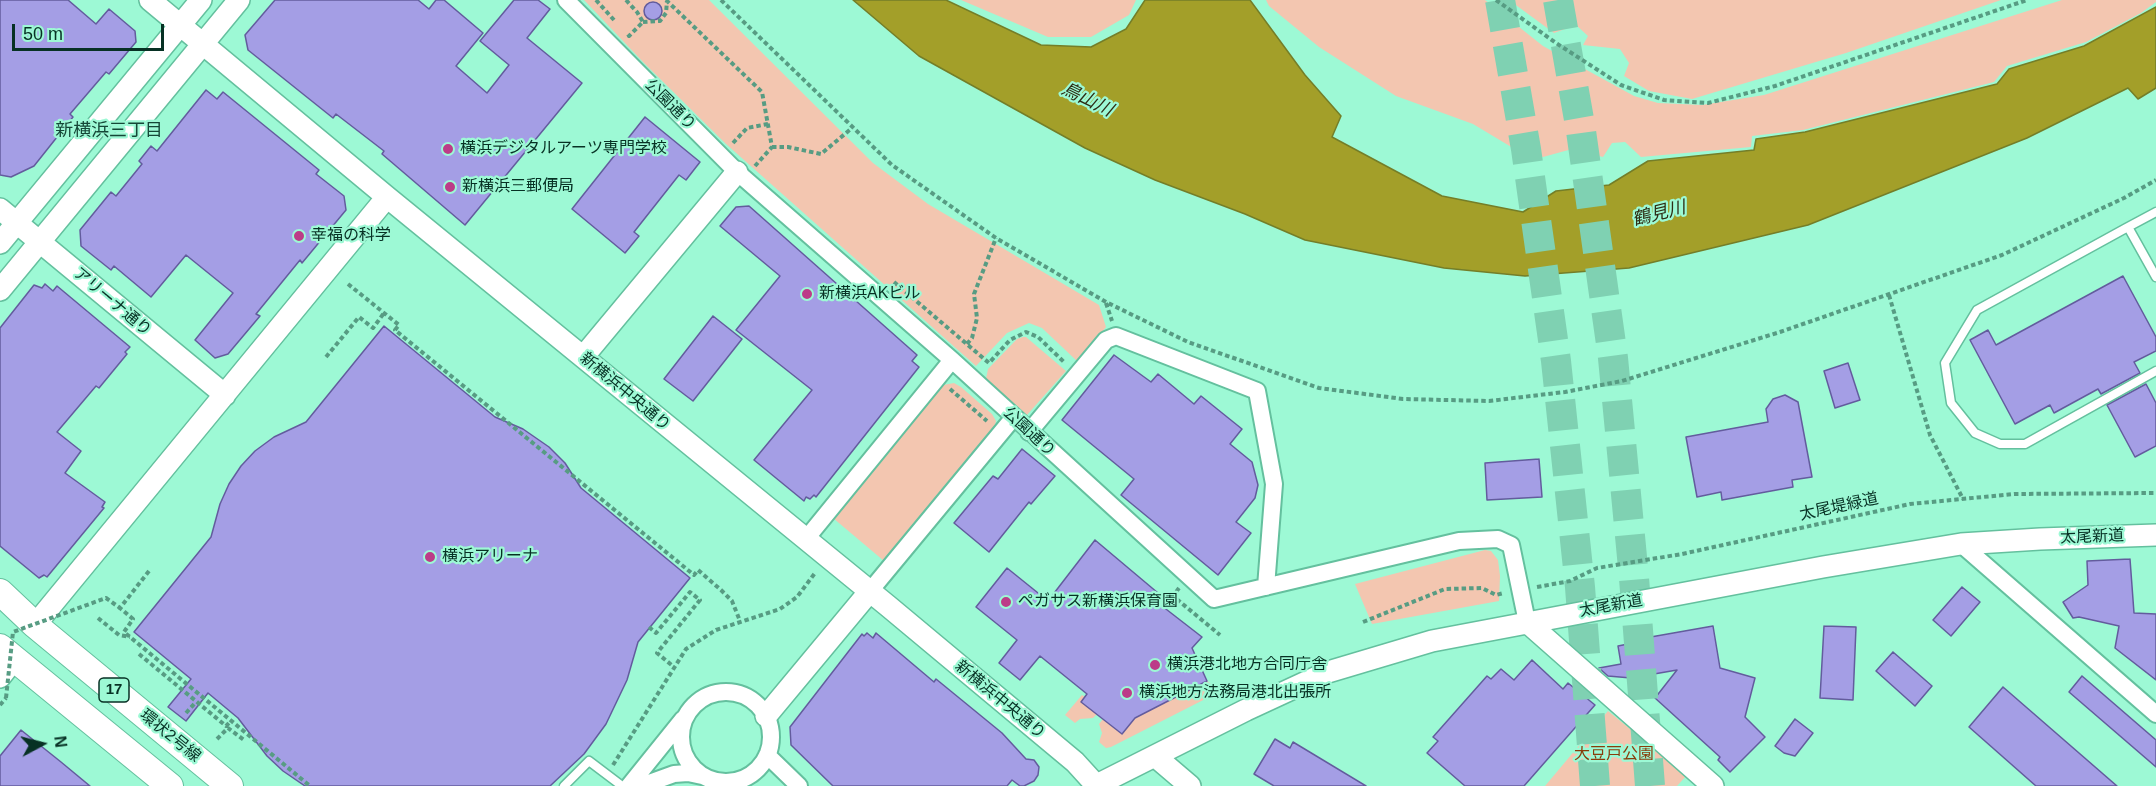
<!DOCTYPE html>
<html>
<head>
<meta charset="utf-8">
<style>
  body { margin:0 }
  #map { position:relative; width:2156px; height:786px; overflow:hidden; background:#9df9d5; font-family:Arial,sans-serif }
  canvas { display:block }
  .north { position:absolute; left:12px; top:714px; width:60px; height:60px; -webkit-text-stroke:4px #9df9d5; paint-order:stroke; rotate:83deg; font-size:16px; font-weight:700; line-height:24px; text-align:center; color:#073124 }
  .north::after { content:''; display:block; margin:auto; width:21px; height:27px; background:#073124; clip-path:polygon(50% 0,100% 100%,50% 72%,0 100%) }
  .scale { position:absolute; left:12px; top:24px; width:152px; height:27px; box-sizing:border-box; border:3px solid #073124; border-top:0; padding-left:8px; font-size:18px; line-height:21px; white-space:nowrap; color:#073124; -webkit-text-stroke:4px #9df9d5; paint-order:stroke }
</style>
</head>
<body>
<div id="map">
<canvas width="2156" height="786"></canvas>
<div class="north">N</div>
<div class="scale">50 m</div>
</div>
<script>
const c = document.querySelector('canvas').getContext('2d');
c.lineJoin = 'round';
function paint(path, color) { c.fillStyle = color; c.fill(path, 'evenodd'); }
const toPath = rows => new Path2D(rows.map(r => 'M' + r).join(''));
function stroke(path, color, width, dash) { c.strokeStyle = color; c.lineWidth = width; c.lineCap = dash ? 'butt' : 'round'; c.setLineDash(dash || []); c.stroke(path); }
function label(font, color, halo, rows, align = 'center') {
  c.font = font + ' Arial,"Noto Sans JP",sans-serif'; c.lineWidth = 4.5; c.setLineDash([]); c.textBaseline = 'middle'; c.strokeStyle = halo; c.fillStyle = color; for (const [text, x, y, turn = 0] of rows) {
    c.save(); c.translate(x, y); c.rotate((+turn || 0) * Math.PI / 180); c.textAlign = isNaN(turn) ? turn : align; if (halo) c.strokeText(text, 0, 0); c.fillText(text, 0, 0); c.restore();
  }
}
paint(toPath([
  [584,0,709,0,873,163,928,204,1099,305,1106,327,1078,362,1042,328,1029,323,1007,333,976,366,726,144,644,63],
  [961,0,1136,0,1129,15,1091,37,1048,37],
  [1266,0,1485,0,1543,46,1634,96,1658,103,1702,105,1764,95,2062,0,2156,0,2156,2,2141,13,2086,42,2007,66,1994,82,1803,130,1752,136,1751,147,1641,157,1625,142,1612,143,1603,157,1572,149,1543,157,1513,148,1473,124,1396,96,1319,47,1269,6],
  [1509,0,2001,0,1846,53,1692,99,1649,91,1624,76,1629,63,1620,49,1583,45,1588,36,1576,25,1554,33],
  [1023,337,1026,337,1066,371,1027,415,986,379,988,369,1017,339],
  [954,383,961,387,992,414,996,421,995,425,993,430,884,561,833,518,943,385],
  [1485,550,1491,551,1498,560,1500,576,1499,601,1372,624,1355,584],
  [1207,681,1215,687,1217,693,1111,747,1106,748,1099,742,1102,733,1099,724,1103,719,1122,734,1135,718],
  [1082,695,1085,697,1081,702,1097,714,1093,718,1080,719,1075,723,1065,715],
  [1608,711,1687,775,1677,786,1545,786]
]), '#f3c6b0');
const water = toPath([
  [853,0,946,0,1041,45,1091,47,1126,29,1145,0,1250,0,1305,75,1341,116,1332,137,1442,196,1523,212,1556,191,1609,185,1648,161,1754,150,1756,139,1805,132,1997,84,2009,69,2084,46,2156,7,2156,88,2138,99,2128,88,2027,138,1808,225,1629,268,1525,276,1444,268,1305,240,1245,214,1155,180,1085,148,919,56,853,0]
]);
paint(water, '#a39f29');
stroke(water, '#747e28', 1.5);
const building = toPath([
  [0,0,68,0,96,24,109,9,135,31,136,42,109,74,106,72,70,114,73,117,34,166,11,177,0,175,0,0],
  [275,0,418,0,429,9,436,0,444,0,483,33,456,66,487,93,509,65,480,41,514,0,538,0,550,9,527,38,582,83,465,225,382,154,384,151,336,114,333,118,248,50,245,35,275,0],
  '644 11a9 9 0 1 1 18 0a9 9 0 1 1-18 0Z',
  [206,90,217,99,223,92,319,170,316,174,344,196,346,210,302,263,300,260,256,314,260,316,228,354,215,358,195,340,233,293,186,255,151,297,114,266,111,270,81,246,80,230,111,192,116,196,142,164,139,161,151,146,157,151,206,90],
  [645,117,700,162,686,180,679,175,634,232,639,236,625,253,572,209,645,117],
  [749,206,917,355,912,361,919,367,816,497,814,495,810,499,806,497,804,501,754,460,812,390,736,330,780,276,720,226,736,207,749,206],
  [2123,276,2156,337,2156,351,2134,362,2140,373,2101,394,2098,389,2054,413,2050,405,2015,424,1970,340,1988,330,1996,345,2123,276],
  [45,284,53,291,57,286,130,347,125,352,127,354,99,388,96,386,57,432,81,451,65,473,105,502,102,507,104,508,47,577,44,575,39,578,0,546,0,328,34,285,42,288,45,284],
  [713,316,742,339,693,401,664,379,713,316],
  [384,326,495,417,523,429,549,447,565,463,581,488,690,578,638,642,627,680,606,724,584,754,550,786,305,786,283,771,267,756,238,718,208,693,186,721,168,707,191,679,134,632,211,537,220,504,229,484,241,466,255,451,274,437,306,422,384,326],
  [1114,355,1151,382,1158,374,1194,404,1201,396,1242,429,1230,444,1252,462,1258,485,1255,498,1236,522,1251,533,1218,575,1121,495,1134,479,1062,420,1114,355],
  [1848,363,1860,400,1835,408,1824,371,1848,363],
  [2146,384,2156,403,2156,446,2135,457,2107,405,2146,384],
  [1785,395,1798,402,1812,477,1792,480,1793,487,1722,500,1721,492,1697,497,1686,437,1768,422,1766,409,1773,399,1785,395],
  [1022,449,1055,476,1031,504,1029,502,989,552,954,523,993,476,998,479,1022,449],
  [1539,459,1542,497,1487,500,1485,463,1539,459],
  [1095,540,1158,593,1153,599,1202,637,1192,648,1207,681,1135,718,1122,734,1081,702,1087,694,1040,656,1020,680,999,663,1017,640,976,607,1007,568,1048,601,1095,540],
  [2130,559,2134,613,2156,614,2156,680,2115,648,2119,626,2079,617,2073,618,2063,602,2088,585,2087,561,2130,559],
  [1962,587,1980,602,1951,636,1933,620,1962,587],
  [1713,626,1720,668,1755,678,1745,717,1765,737,1730,772,1718,760,1720,757,1655,698,1677,670,1631,678,1608,676,1599,668,1621,664,1618,646,1628,644,1628,641,1713,626],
  [1824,626,1856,627,1853,700,1820,698,1824,626],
  [867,633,873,638,876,633,934,682,936,679,1002,733,1026,759,1034,760,1039,767,1038,775,1034,781,1024,786,1020,786,1012,780,1007,786,833,786,791,745,790,727,862,634,864,636,867,633],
  [1893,652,1932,686,1915,706,1876,671,1893,652],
  [1532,660,1563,689,1568,683,1595,705,1524,786,1465,786,1427,753,1438,741,1433,737,1487,676,1491,679,1501,669,1514,680,1532,660],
  [2082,676,2156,740,2156,767,2069,692,2082,676],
  [2003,687,2117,786,2036,786,1969,727,2003,687],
  [1795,719,1813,733,1795,756,1784,753,1775,746,1795,719],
  [21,730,61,762,90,786,0,786,0,756,21,730],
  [1275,739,1290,748,1293,742,1366,786,1274,786,1254,774,1275,739]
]);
paint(building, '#a49ee5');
stroke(building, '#635c9d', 1.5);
stroke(toPath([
  [1500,0,1526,149,1556,361,1580,587,1595,786],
  [1558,0,1581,131,1613,358,1634,578,1650,786]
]), '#7fd1b2', 30, [30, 15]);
const service = toPath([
  [2156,212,2128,227,2156,277],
  [2128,227,1977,310,1945,363,1951,403,1975,433,2000,444,2025,444,2156,371],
  [564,786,589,761,622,786]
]);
const minor = toPath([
  [566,0,737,172,952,360,1214,599,1459,541,1498,539,1511,545,1527,622],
  [1029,432,1106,340,1116,336,1257,391,1274,484,1266,587],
  [806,539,952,360],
  [1961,544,2156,714],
  [870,591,1014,417],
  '681 737a45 45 0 1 1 90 0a45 45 0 1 1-90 0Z',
  [767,755,799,786],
  [629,786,683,719],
  [641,786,674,774,688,773,702,776]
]);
const tertiary = toPath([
  [150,0,387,197,888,606,1075,762,1096,785],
  [0,209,225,395],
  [0,243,201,0],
  [0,290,239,0],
  [583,357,737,172],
  [1527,622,1713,786],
  [35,625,387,197],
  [0,677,15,658],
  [766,716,870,591],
  [1156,757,1190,786],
  [1095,786,1246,710,1328,672,1432,641,1823,567,1961,544,2040,539,2156,535]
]);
const primary = toPath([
  [0,592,35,625,230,786],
  [0,647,170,786]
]);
stroke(service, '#64c09e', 11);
stroke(minor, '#64c09e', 20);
stroke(tertiary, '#64c09e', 24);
stroke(primary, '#64c09e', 28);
stroke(toPath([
  [596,0,614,20],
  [626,0,637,12,643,22,629,36,628,34],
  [666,0,762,92,772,147,755,166],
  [721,0,892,165,996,238,1106,302,1188,342,1319,388,1403,399,1489,401,1565,392,1622,381,1780,332,2002,255,2124,198,2156,180],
  [1496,0,1556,43,1621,85,1664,100,1708,103,1775,86,2027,0],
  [643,22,660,21,666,13,667,1],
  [733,143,747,128,768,124],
  [772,147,788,147,821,154,852,128],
  [894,282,989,363,1010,340,1026,332,1038,337,1064,362],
  [348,284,399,325,395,330,694,575,698,570,721,590,732,601,740,621],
  [1889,295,1930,435,1963,499],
  [1106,303,1112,321],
  [967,344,972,338,977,318,974,294,996,238],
  [326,357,359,317,373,328,384,313],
  [950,389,987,421],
  [149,571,120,608,133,619,124,632,310,786],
  [1537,587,1570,581,1597,568,1682,554,1910,504,2014,494,2156,493],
  [1179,588,1173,596,1220,635],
  [98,618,119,635,130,637],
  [1363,622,1445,589,1482,588,1496,595,1504,593],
  [649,627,656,633,690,592,700,600,657,653,674,667],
  [139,654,226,726,231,721],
  [0,705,6,698],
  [186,713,196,702],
  [217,739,228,728,244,740],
  [613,765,686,649,716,630,780,609,797,597,815,573]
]), '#579c83', 4, [4.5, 3]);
stroke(service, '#fff', 8);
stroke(minor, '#fff', 16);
stroke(tertiary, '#fff', 21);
stroke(primary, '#fff', 26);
stroke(toPath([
  [6,698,13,632,106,598,120,608]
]), '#579c83', 4, [4.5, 3]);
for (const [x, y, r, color] of [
  [448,149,6,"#bc3c88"],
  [450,187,6,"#bc3c88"],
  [299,236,6,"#bc3c88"],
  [807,294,6,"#bc3c88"],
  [430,557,6,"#bc3c88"],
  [1006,602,6,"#bc3c88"],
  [1155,665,6,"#bc3c88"],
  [1127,693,6,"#bc3c88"]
]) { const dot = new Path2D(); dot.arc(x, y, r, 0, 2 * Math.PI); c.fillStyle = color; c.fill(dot); stroke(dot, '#9df9d5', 2); }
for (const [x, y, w] of [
  [114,690,30]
]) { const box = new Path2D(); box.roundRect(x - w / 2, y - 12, w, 24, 4.5); c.fillStyle = '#9df9d5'; c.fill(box); stroke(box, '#073124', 1.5); }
label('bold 15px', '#073124', null, [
  ["17",114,690]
]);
label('16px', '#073124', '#9df9d5', [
  ["公園通り",670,105,45],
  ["アリーナ通り",112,302,40],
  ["新横浜中央通り",625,392,40],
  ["公園通り",1029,432,43],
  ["太尾堤緑道",1839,507,-12],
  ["太尾新道",2092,537,-2],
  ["太尾新道",1611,606,-10],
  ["新横浜中央通り",1000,700,40],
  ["環状2号線",170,736,39]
]);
label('16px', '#073124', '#9df9d5', [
  ["横浜デジタルアーツ専門学校",460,149],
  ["新横浜三郵便局",462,187],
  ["幸福の科学",311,236],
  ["新横浜AKビル",819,294],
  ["横浜アリーナ",442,557],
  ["ペガサス新横浜保育園",1018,602],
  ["横浜港北地方合同庁舎",1167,665],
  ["横浜地方法務局港北出張所",1139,693]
], 'left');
label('16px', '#893d0b', '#9df9d5', [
  ["大豆戸公園",1614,755]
]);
label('italic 18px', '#2e2d15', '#9df9d5', [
  ["鳥山川",1087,100,26],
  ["鶴見川",1659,214,-14]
]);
label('18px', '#154737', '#9df9d5', [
  ["新横浜三丁目",109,131]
]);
</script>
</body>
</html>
